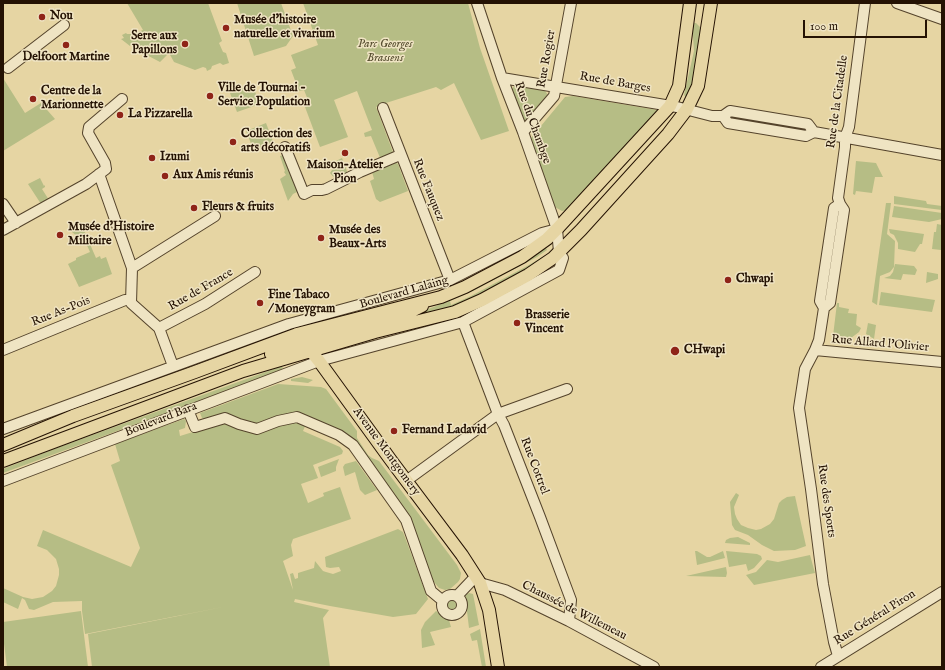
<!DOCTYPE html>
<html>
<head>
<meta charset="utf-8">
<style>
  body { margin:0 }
  #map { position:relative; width:945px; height:670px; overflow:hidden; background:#e6d5a3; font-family:"IM FELL English",serif }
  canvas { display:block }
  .frame { position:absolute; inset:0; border:4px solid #241203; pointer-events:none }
  .scale { position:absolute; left:803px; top:20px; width:124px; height:18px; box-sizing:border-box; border:2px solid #241203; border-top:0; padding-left:5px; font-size:12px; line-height:14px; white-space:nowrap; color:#241203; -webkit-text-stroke:3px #efe4c3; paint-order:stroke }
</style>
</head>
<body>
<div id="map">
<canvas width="945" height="670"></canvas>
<div class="frame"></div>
<div class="scale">100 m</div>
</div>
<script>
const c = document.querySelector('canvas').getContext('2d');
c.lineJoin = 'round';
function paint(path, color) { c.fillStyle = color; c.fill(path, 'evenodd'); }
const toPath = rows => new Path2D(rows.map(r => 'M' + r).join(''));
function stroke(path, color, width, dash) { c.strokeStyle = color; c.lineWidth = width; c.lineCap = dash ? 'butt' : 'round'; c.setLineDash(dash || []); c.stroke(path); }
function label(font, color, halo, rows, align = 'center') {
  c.font = font + ' "IM FELL English",serif'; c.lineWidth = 3; c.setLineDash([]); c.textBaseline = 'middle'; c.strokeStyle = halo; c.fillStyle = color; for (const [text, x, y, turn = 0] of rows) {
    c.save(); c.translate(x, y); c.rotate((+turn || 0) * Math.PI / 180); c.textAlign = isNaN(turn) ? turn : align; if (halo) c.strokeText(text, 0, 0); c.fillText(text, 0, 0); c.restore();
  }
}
paint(toPath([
  [127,3,208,3,222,41,219,43,223,52,226,53,229,63,223,65,220,63,212,66,211,69,207,71,206,68,203,67,195,70,174,62,169,53,160,62,139,51,141,48,132,43,130,46,121,39,124,38,122,35,126,33,127,34,133,34,143,30],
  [237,3,281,3,293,36,286,46,254,56],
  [303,3,468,3,480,48,509,131,481,140,454,83,441,90,436,87,433,88,386,103,376,107,394,155,381,160,371,136,365,137,364,133,372,130,357,91,334,100,348,137,320,147,305,107,310,105,304,90,299,91,291,70,296,68,291,55,318,45],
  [692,23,696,23,701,28,693,81,687,98,684,95,694,51],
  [3,78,25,113,41,103,55,119,3,151],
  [252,84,260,104,237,112,230,93],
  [514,86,545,91,548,95,548,98,524,123,512,89],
  [573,96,657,110,654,117,569,210,562,211,553,206,531,138,565,97],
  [266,123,274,144,254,151,246,131],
  [283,155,297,190,297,192,293,194,288,201,280,179,286,175,284,172,285,171,280,156],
  [342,158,348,174,345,174,336,180,330,173,334,167,334,162],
  [856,161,876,163,883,177,875,177,872,193,856,191,855,195,853,194],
  [395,162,398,164,408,191,380,202,376,199,370,181,374,179,372,172],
  [40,178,44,186,45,185,45,187,42,189,49,200,41,204,28,184],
  [894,196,926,201,927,204,942,206,942,210,894,204],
  [886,203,891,203,887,234,895,241,894,267,890,272,880,276,877,305,872,302],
  [894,206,942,213,942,219,929,222,892,217],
  [80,221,96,258,100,256,101,259,106,257,112,274,79,287,68,264,76,260,76,258,90,252,85,241,83,241,72,232,70,227,73,226,73,224],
  [937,224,942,225,941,250,932,249,934,232,936,232],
  [889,229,924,234,922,244,920,244,915,252,898,249,898,243,894,235,890,233],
  [546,248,547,250,537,257,473,291,450,301,451,305,471,296,529,265,549,253,549,255,544,260,462,304,330,337,423,311,436,306],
  [895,264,914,266,917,270,915,275,903,274,901,280,884,278,890,276,893,272],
  [927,272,938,274,938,279,926,283],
  [881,292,935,300,932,312,879,305],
  [837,303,839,303,839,307,849,309,848,313,857,314,856,325,861,328,859,332,851,338,842,339,833,336],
  [868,323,876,325,874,339,866,334],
  [282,366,283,370,3,473,3,469,54,449],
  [302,377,313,380,308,383,291,381,291,379],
  [278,384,321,387,326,389,357,431,357,438,368,455,372,458,379,461,457,565,461,573,460,579,458,582,450,589,445,590,439,588,434,582,433,583,411,523,354,443,292,413,253,425,225,414,204,419,202,418,200,413],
  [184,419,186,421,185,428,179,430,180,436,225,422,248,432,258,433,292,421,306,424,303,431,340,447,343,451,342,454,313,465,318,478,301,484,308,503,324,496,323,493,340,487,351,519,293,539,291,545,293,556,283,561,293,590,290,574,293,573,295,579,298,578,298,573,314,568,315,561,323,571,326,572,333,574,341,571,339,567,330,568,326,567,325,557,398,529,403,532,428,599,416,614,393,617,330,606,295,599,294,602,329,610,323,618,330,667,92,667,88,634,228,606,85,634,82,611,82,601,53,602,34,610,29,609,25,600,22,598,18,609,3,602,3,588,23,597,32,599,43,597,52,591,56,586,59,575,59,569,56,559,47,550,37,546,43,530,131,567,140,548,111,465,120,461,115,444],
  [339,459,336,467,336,471,321,477,318,467],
  [356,461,366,475,377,490,365,495,360,490,355,472,345,476,343,467,345,464],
  [736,493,739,495,734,507,735,514,737,519,741,525,748,528,756,530,761,529,770,524,774,519,779,503,782,500,787,497,795,496,806,546,795,550,774,551,762,545,748,535,735,530,732,525,730,502],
  [738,537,750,543,750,545,725,543,726,540,730,538],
  [695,551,697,551,707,557,710,557,723,551,725,558,697,565],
  [726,551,757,554,761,556,762,559,754,568,748,571,746,564,729,567],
  [810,555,815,573,754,585,746,575,756,572,767,560,778,562],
  [726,567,727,573,726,577,686,576],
  [469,593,473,594,479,625,469,628,465,595],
  '447.5 605a4.5 4.5 0 1 1 9 0a4.5 4.5 0 1 1-9 0Z',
  [81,611,88,667,7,667,3,636,3,622],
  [436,611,449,620,451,627,430,632,435,645,422,648,421,630,425,622],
  [480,629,486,667,482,667,477,640,472,641,470,634]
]), '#b6bd85');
const minor = toPath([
  [897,3,942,19],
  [8,68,64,25],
  [502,78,677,107,712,116,723,116,730,111,808,124,814,132],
  [383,108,450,280],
  [723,116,728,123,806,136,814,132,942,155],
  [523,132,554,96,571,3],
  [285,147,304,194,312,190,322,190,326,189,360,172,400,155],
  [99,174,132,268,131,303,159,328,173,366],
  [3,204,16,223],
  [3,230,86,184,106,169,105,163,88,133,89,127,122,99],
  [132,268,215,216],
  [824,308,830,303,844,210,840,204,838,198,845,147,845,138,849,127,865,3],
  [463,322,498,414,504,425,540,517,571,600,569,621],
  [159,328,205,304,255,272],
  [3,350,125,300,130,300],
  [815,350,942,362],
  [188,410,195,427,225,418,239,424,257,429,278,421,297,417,339,435,353,445,406,520,431,591,443,601],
  [3,429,289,324,450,280,542,233,557,229],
  [3,481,319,361,463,322,559,270,563,258,559,252,557,229,523,132,502,78,477,3],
  [406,481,498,414,567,389],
  [480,583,505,590,569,621,654,667],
  '442 605a10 10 0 1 1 20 0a10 10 0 1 1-20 0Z',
  [457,596,476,576],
  [838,656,834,642,823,584,811,489,799,408,805,369,815,350,819,340,824,308,820,301,834,208,840,204],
  [821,667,942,592]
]);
const major = toPath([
  [297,334,319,361,390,459,462,555,480,583,489,610,498,667],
  [271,354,304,343,402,316,422,306],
  [3,445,73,416,195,372,297,334,441,297,465,287,522,257,547,239,557,229,670,106,679,86,690,3],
  [3,461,243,371,375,332,455,312,482,300,528,275,553,258,581,230,668,134,687,109,698,86,711,3]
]);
stroke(minor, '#54432b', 12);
stroke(major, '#241203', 14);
stroke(minor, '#efe4c3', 10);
stroke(major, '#e6d5a3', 12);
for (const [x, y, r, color] of [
  [42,17,4,"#8f2418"],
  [226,28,4,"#8f2418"],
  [185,44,4,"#8f2418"],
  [66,45,4,"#8f2418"],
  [210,96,4,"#8f2418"],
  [33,99,4,"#8f2418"],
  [120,115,4,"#8f2418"],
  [233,142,4,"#8f2418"],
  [345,153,4,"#8f2418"],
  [152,158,4,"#8f2418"],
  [165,176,4,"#8f2418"],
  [194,208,4,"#8f2418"],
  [60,235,4,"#8f2418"],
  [321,238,4,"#8f2418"],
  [728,280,4,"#8f2418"],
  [260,303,4,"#8f2418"],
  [517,323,4,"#8f2418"],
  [675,351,5,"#8f2418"],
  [394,431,4,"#8f2418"]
]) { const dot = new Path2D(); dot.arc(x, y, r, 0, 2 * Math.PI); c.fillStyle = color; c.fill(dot); stroke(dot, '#efe4c3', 1.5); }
label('bold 12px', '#241203', '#efe4c3', [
  ["Nou",50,17],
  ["Musée d'histoire",234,21],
  ["naturelle et vivarium",234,35],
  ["Serre aux",177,37,"right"],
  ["Papillons",177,51,"right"],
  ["Delfoort Martine",66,58,"center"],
  ["Ville de Tournai -",218,89],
  ["Service Population",218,103],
  ["Centre de la",41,92],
  ["Marionnette",41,106],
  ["La Pizzarella",128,115],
  ["Collection des",241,135],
  ["arts décoratifs",241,149],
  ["Izumi",160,158],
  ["Maison-Atelier",345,166,"center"],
  ["Pion",345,180,"center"],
  ["Aux Amis réunis",173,176],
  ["Fleurs & fruits",202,208],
  ["Musée d'Histoire",68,228],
  ["Militaire",68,242],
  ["Musée des",329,231],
  ["Beaux-Arts",329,245],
  ["Chwapi",736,280],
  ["Fine Tabaco",268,296],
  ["/ Moneygram",268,310],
  ["Brasserie",525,316],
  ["Vincent",525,330],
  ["CHwapi",684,351],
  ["Fernand Ladavid",402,431]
], 'left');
label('italic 12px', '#574e30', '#efe4c3', [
  ["Parc Georges",385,45],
  ["Brassens",385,59]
]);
label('12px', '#241203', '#efe4c3', [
  ["Rue Rogier",547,59,-80],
  ["Rue de Barges",615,83,10],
  ["Rue de la Citadelle",838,102,-82],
  ["Rue du Chambge",532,123,70],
  ["Rue Fauquez",428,190,68],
  ["Rue de France",201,290,-30],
  ["Boulevard Lalaing",404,293,-16],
  ["Rue As-Pois",61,312,-22],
  ["Rue Allard l'Olivier",880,344,5],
  ["Boulevard Bara",161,420,-21],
  ["Avenue Montgomery",386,452,54],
  ["Rue Cottrel",534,466,69],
  ["Rue des Sports",826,501,82],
  ["Chaussée de Willemeau",574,611,27],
  ["Rue Général Piron",875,618,-32]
]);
</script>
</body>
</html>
